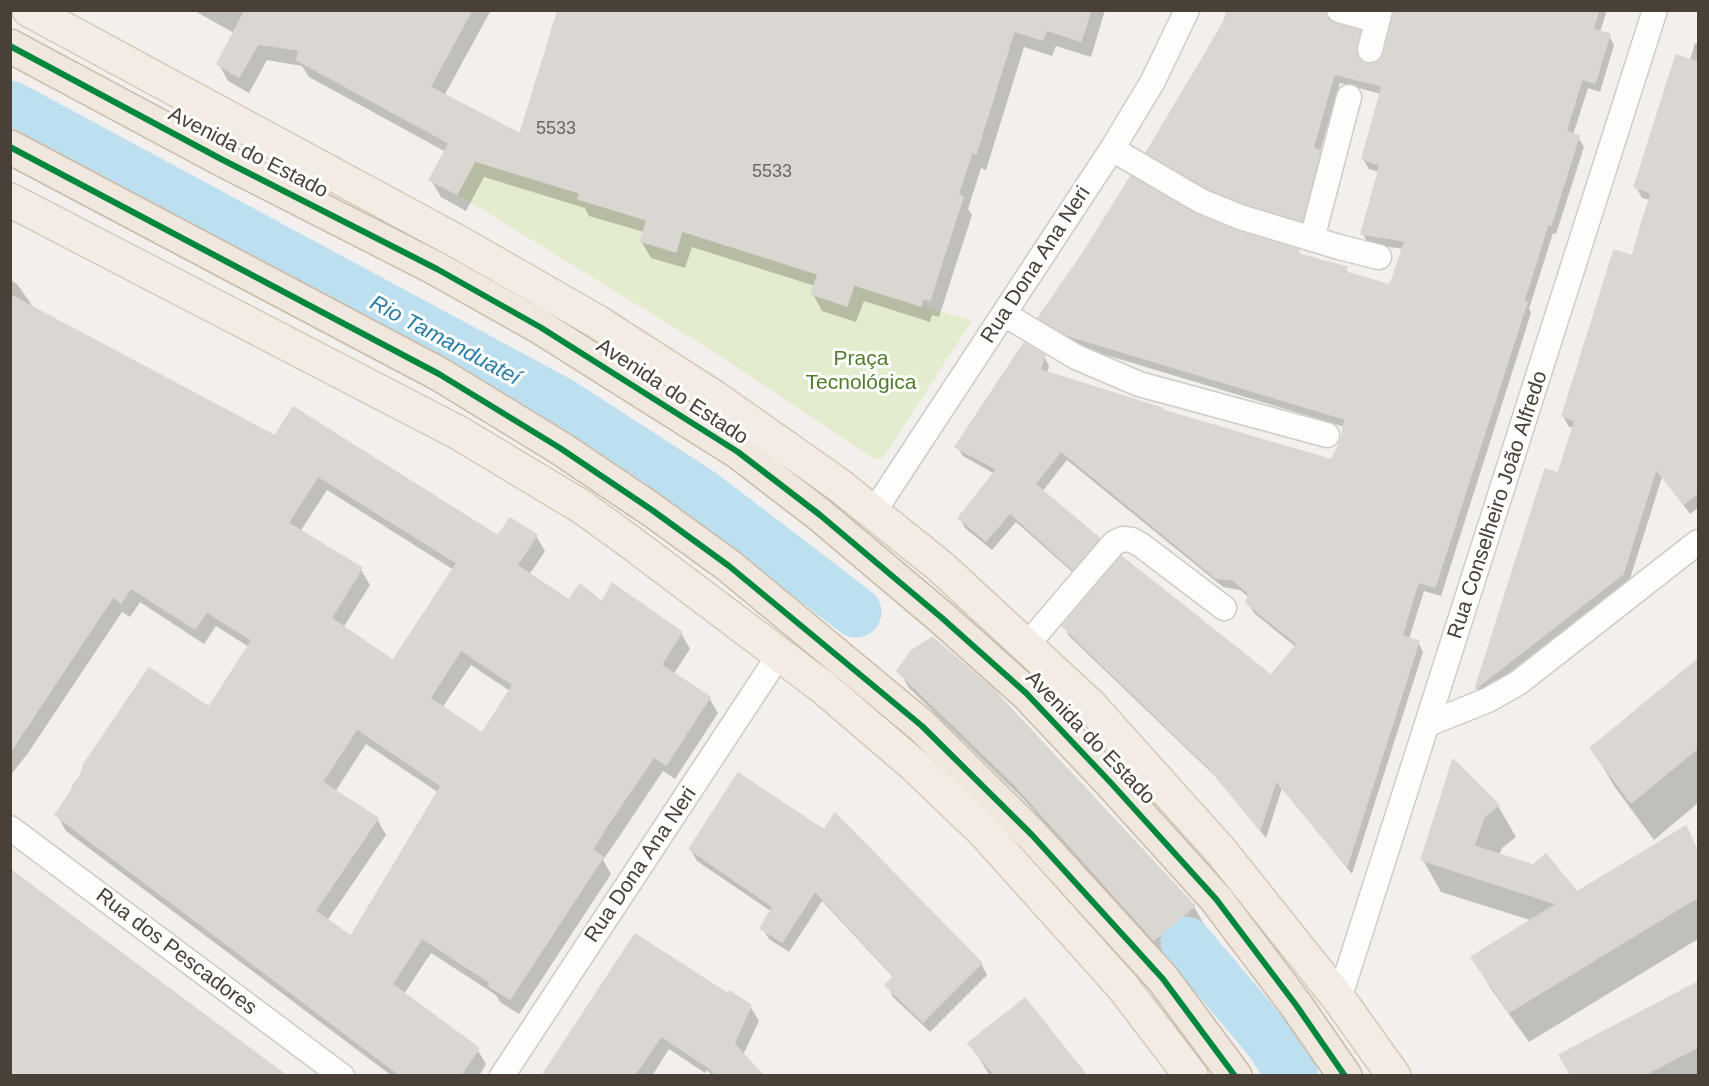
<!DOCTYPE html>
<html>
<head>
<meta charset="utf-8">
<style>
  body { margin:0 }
  #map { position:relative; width:1709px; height:1086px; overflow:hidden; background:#f2efec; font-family:Helvetica,sans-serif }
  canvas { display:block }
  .frame { position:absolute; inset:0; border:12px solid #494037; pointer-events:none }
</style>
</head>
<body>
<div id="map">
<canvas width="1709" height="1086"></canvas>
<div class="frame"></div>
</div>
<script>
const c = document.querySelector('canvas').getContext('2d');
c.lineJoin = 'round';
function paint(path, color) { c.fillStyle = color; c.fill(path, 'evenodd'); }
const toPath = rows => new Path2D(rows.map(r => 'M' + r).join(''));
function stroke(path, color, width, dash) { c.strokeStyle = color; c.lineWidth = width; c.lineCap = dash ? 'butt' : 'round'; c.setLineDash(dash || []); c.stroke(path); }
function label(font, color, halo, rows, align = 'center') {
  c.font = font + ' Helvetica,sans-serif'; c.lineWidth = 6; c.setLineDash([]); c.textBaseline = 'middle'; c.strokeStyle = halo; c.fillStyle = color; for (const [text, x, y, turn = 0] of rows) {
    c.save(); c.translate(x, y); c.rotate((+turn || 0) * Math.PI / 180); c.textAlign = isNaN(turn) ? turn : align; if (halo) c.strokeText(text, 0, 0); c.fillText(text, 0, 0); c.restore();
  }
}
paint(toPath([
  [477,157,509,171,580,193,578,199,647,220,640,241,676,252,682,231,818,274,811,294,847,305,855,285,972,321,882,459,873,458,722,357,457,194]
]), '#e3eccc');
paint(toPath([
  [193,10,491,10,444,96,521,136,560,10,1105,10,1091,57,1056,46,1052,56,1024,47,986,170,981,168,968,209,972,215,939,317,932,315,930,322,864,301,856,322,822,311,813,294,815,286,692,247,685,268,651,258,641,241,644,232,589,216,585,208,484,177,466,211,441,197,431,180,446,152,309,77,302,66,267,60,249,93,228,81,219,64,234,33],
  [1229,10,1334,10,1330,22,1359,32,1365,42,1361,63,1366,65,1374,65,1382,60,1395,10,1607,10,1600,32,1609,35,1614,45,1600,92,1588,88,1573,135,1578,137,1584,147,1556,234,1553,233,1529,309,1531,313,1441,596,1424,591,1409,639,1418,642,1423,652,1352,874,1282,788,1266,838,1217,778,1069,636,1064,626,1271,677,1296,647,1254,613,1248,603,1250,598,1240,590,1223,587,1067,460,1042,492,1098,539,1104,549,1079,578,1016,522,992,550,965,528,960,518,995,474,963,456,957,447,1044,356,1049,366,1047,374,1162,412,1333,462,1345,427,1076,346,1045,327,1040,318,1195,216,1235,232,1298,251,1301,256,1346,269,1350,275,1391,287,1404,249,1368,244,1363,234,1379,172,1369,169,1363,159,1381,94,1340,83,1320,152,1325,162,1307,230,1214,198,1154,162,1148,153,1226,21],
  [1695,43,1698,44,1698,508,1690,514,1662,477,1628,585,1482,698,1477,689,1546,471,1559,475,1574,428,1569,427,1563,416,1633,258,1651,200,1642,198,1636,187,1690,61],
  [10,280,17,284,34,308,275,438,499,538,536,536,545,551,529,575,570,602,602,604,681,633,690,649,673,675,709,698,718,713,675,779,663,771,617,840,603,860,611,874,519,1014,500,1002,496,995,431,953,404,994,477,1049,486,1064,479,1076,392,1076,66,831,57,815,210,710,249,647,216,626,204,644,140,602,130,617,122,612,28,753,10,776],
  [327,490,454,570,393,662,343,628,370,585,361,570,300,532],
  [471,665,510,691,482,735,442,708],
  [366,744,439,793,351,938,327,921,386,835,377,819,335,792],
  [1698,661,1698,803,1654,840,1614,786,1592,748],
  [899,671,1194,907,1204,924,1165,956,1024,800,909,688],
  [738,775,981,963,987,975,930,1032,893,997,887,985,894,978,822,901,789,952,769,939,762,928,772,912,697,861,690,849],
  [1498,806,1516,837,1502,848,1499,855,1533,866,1577,894,1685,828,1698,851,1698,939,1529,1042,1491,989,1473,958,1533,921,1441,892,1423,860],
  [1698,983,1698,1076,1573,1076,1561,1056],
  [729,996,750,1006,759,1021,743,1055,762,1076,713,1076,707,1070,705,1073,669,1049,652,1076,543,1076],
  [970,1043,1085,1076,990,1076]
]), '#0003');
stroke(toPath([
  [10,106,561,403,703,495,856,612],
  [1186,942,1269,1040,1293,1076]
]), '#bde0f0', 51);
const building = toPath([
  [245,10,472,10,430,87,520,134,558,10,1091,10,1081,41,1046,30,1043,40,1014,31,976,154,972,152,958,195,963,197,930,300,922,298,921,306,854,285,847,306,811,294,818,274,682,231,676,252,640,241,647,220,578,199,580,193,475,161,457,194,429,180,449,143,297,60,299,50,258,44,239,77,217,64,245,10],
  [1227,10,1325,10,1328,19,1335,23,1360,31,1356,53,1361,61,1367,64,1374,63,1380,60,1384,54,1394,10,1599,10,1593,29,1610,34,1595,83,1582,79,1566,131,1579,136,1551,225,1548,224,1524,301,1527,302,1435,587,1418,582,1402,636,1419,641,1347,866,1276,781,1260,830,1209,768,1062,626,1121,556,1271,675,1297,644,1246,603,1249,594,1233,580,1216,578,1061,451,1035,484,1099,538,1073,570,1010,513,986,541,958,518,997,469,955,447,1024,343,1045,355,1040,370,1162,408,1162,410,1332,460,1341,439,1345,419,1069,336,1038,318,1083,253,1131,176,1196,214,1236,231,1299,250,1298,254,1347,267,1345,272,1390,285,1405,241,1361,234,1380,165,1362,159,1382,86,1334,74,1313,148,1320,151,1302,221,1245,204,1207,188,1146,153,1204,56,1224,21,1227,10],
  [1676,55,1698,62,1698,493,1684,504,1656,469,1623,574,1475,689,1545,469,1558,473,1575,421,1562,416,1614,250,1632,256,1651,193,1634,187,1676,55],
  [10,295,275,436,293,407,498,536,510,518,537,535,517,565,569,600,580,584,602,602,612,583,682,632,661,665,710,697,666,765,654,757,608,824,592,850,603,857,510,999,489,986,491,983,422,938,392,984,479,1048,460,1076,401,1076,55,815,73,788,72,787,80,776,84,764,149,668,209,707,252,640,207,612,195,629,131,588,121,603,113,597,10,752,10,295],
  [318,476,457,563,393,660,331,618,362,568,288,523,318,476],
  [461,650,513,685,482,733,430,698,461,650],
  [357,729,441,786,351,936,315,911,378,818,322,782,357,729],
  [932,637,992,688,1195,906,1154,940,1013,783,897,671,911,651,932,637],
  [1698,659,1698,748,1631,803,1590,748,1698,659],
  [1453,759,1499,805,1484,817,1474,846,1533,865,1546,854,1577,892,1686,826,1698,852,1698,897,1509,1012,1471,957,1557,904,1421,860,1453,759],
  [738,773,824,830,835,813,982,963,923,1022,885,985,894,976,815,891,782,942,760,928,773,907,689,849,738,773],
  [10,869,84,925,287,1076,10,1076,10,869],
  [635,934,728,994,730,991,751,1005,734,1044,764,1076,717,1076,709,1068,661,1036,634,1076,542,1076,635,934],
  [1698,982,1698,1047,1642,1076,1571,1076,1559,1055,1698,982],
  [1025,998,1087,1076,995,1076,968,1043,1025,998]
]);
paint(building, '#dad7d3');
stroke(building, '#dbd6d2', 1.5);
const minor = toPath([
  [1339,10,1377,21],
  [1370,50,1380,10],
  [1112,149,1201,201,1240,217,1339,247,1379,257],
  [1312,239,1349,97],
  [1004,314,1076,357,1139,384,1327,435],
  [873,513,1112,149,1153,81,1187,10],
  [1026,646,1114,543,1123,539,1132,540,1141,545,1224,608],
  [1428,724,1488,700,1518,683,1698,542],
  [10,828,342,1076],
  [1339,999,1655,10],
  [502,1076,779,655]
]);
const primary = toPath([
  [29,10,460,243,596,321,714,397,839,485,941,567,1090,705,1220,850,1339,999,1394,1076],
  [10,200,459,433,582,507,629,541,824,688,914,765,984,832,1123,987,1191,1076]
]);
const trunk = toPath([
  [10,46,221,159,437,269,540,327,738,452,820,515,942,618,1026,693,1111,783,1216,899,1296,1005,1345,1076],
  [10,147,439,374,560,448,652,510,729,566,922,726,1032,835,1163,979,1235,1076]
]);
stroke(minor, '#cfccc8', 27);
stroke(primary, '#d4cab9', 36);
stroke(trunk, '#cabaa7', 36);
stroke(minor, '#fdfdfc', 24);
stroke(primary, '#f2ece4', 33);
stroke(trunk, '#f0e8de', 33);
stroke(toPath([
  [10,46,221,159,437,269,540,327,738,452,820,515,942,618,1026,693,1111,783,1216,899,1296,1005,1345,1076],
  [10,147,439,374,560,448,652,510,729,566,922,726,1032,835,1163,979,1235,1076]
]), '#00873e', 6);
label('18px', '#6f6760', null, [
  ["5533",556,129],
  ["5533",772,172]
]);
label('21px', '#494037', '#fff', [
  ["Avenida do Estado",248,153,27],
  ["Rua Dona Ana Neri",1036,265,-57],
  ["Avenida do Estado",672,392,33],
  ["Rua Conselheiro João Alfredo",1498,505,-72],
  ["Avenida do Estado",1090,738,46],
  ["Rua Dona Ana Neri",641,865,-56],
  ["Rua dos Pescadores",176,952,37]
]);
label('21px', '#507c29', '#fff', [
  ["Praça",861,359],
  ["Tecnológica",861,383]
]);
label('italic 22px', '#2b7ea6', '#fff', [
  ["Rio Tamanduateí",445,341,28]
]);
</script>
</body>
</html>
